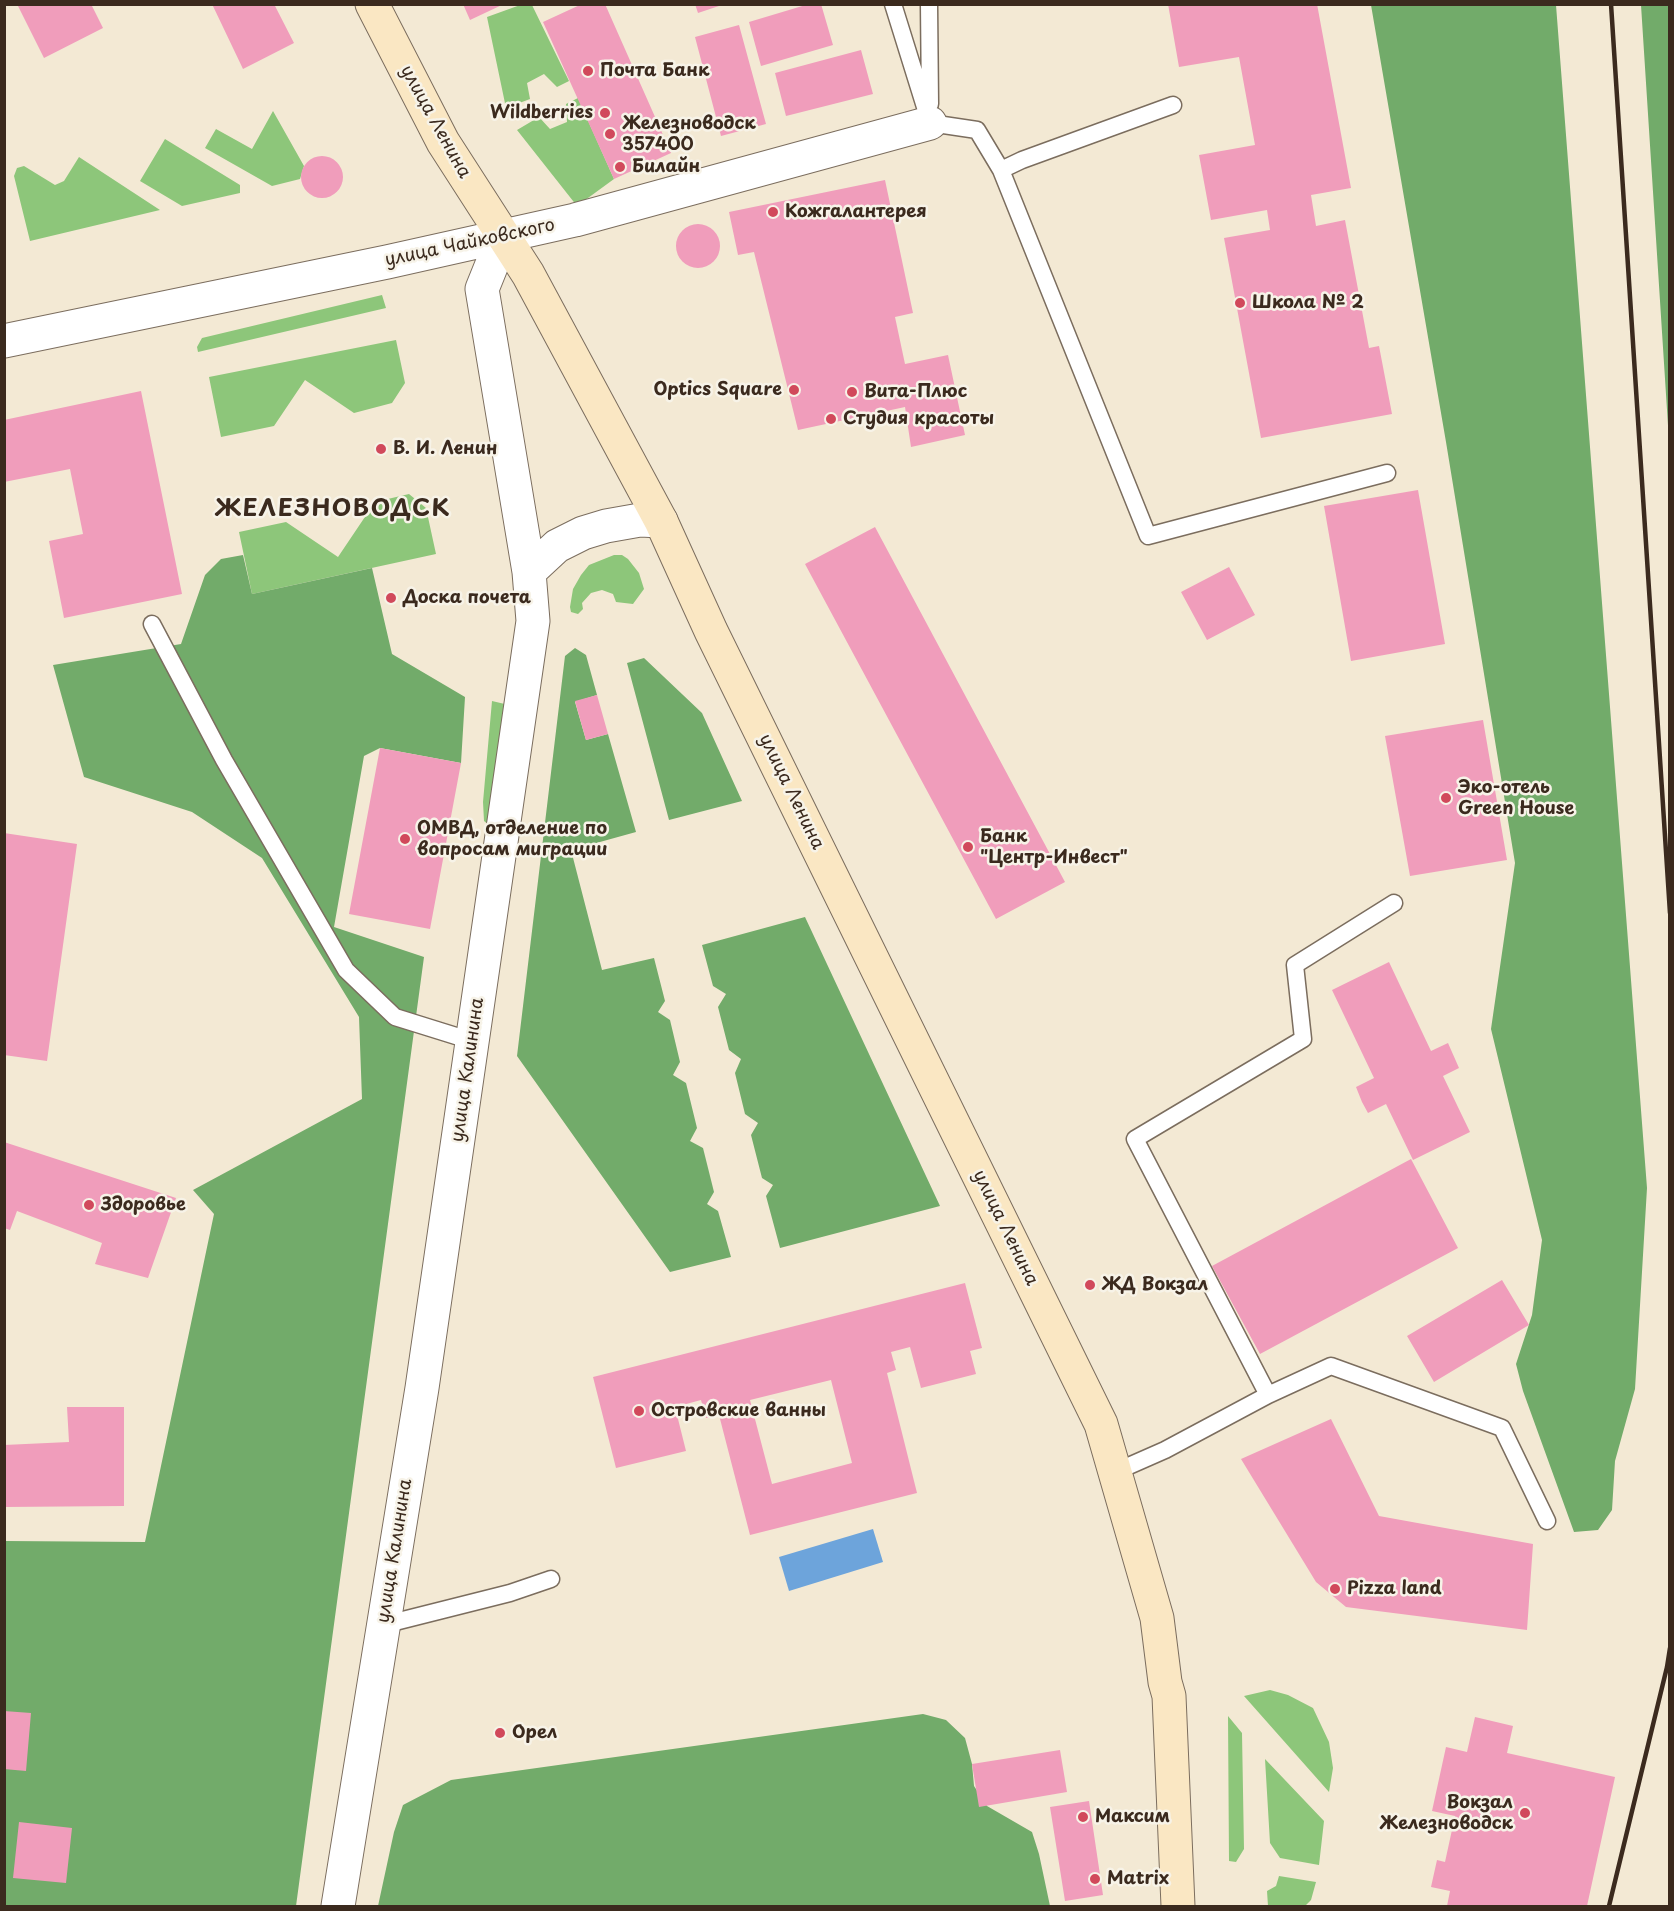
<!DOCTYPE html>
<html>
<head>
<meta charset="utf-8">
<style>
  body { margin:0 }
  #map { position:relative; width:1674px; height:1911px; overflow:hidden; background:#f3e9d4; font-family:"Playpen Sans",sans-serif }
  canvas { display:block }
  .frame { position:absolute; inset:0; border:6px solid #3b2a1e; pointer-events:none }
</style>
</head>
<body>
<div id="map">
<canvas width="1674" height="1911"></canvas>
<div class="frame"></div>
</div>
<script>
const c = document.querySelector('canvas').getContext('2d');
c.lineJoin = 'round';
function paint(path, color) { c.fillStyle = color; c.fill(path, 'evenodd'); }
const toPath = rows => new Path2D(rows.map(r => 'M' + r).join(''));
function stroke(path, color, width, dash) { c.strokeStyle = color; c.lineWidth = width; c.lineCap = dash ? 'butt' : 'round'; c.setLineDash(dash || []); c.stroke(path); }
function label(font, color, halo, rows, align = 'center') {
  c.font = font + ' "Playpen Sans",sans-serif'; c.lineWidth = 5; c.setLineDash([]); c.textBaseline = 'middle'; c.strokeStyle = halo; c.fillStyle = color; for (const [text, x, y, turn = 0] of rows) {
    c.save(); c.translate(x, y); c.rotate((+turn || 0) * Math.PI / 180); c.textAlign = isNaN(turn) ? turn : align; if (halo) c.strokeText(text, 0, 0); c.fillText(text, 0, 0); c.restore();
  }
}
paint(toPath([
  [523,4,532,5,569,81,557,87,544,74,527,83,530,99,506,108,487,17],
  [578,98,614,179,577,206,517,130,539,117,550,129,567,122,566,104],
  [273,111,304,166,300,179,272,186,205,148,216,129,252,149],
  [165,139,240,185,240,193,182,206,140,181],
  [79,157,160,210,30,241,14,176,17,168,24,166,55,185,64,181],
  [382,295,386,308,198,352,197,347,202,338],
  [396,340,405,383,392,403,354,413,305,380,274,426,221,437,209,377],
  [409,494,426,508,436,554,252,594,239,532,286,522,338,557,375,502],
  [614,555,622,555,628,559,639,573,644,589,633,604,616,602,613,594,602,590,591,593,582,603,583,609,578,614,571,612,570,607,573,589,581,575,589,565],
  [492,701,509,705,489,825,484,821,483,802],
  [1270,1690,1288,1695,1313,1708,1329,1742,1333,1768,1329,1792,1244,1696],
  [1228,1716,1242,1733,1244,1849,1236,1862,1229,1861],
  [1265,1759,1324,1821,1319,1865,1280,1858,1270,1843],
  [1279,1876,1316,1882,1311,1900,1305,1906,1268,1906,1267,1891,1276,1886]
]), '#8dc67a');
paint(toPath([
  [1371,5,1556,5,1647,1188,1635,1389,1615,1461,1612,1510,1598,1530,1574,1532,1523,1391,1516,1364,1532,1315,1542,1240,1491,1029,1515,863,1446,442],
  [1641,5,1669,5,1669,441],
  [243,555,252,594,372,568,392,654,465,697,461,763,380,748,364,756,334,927,424,957,296,1906,5,1906,5,1541,145,1542,214,1214,193,1190,362,1099,359,1017,262,858,192,812,84,777,53,665,181,644,205,575,221,559],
  [575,648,586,655,597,695,575,702,586,740,608,734,636,832,571,850,602,970,654,958,665,1001,658,1012,670,1020,680,1062,673,1075,686,1083,697,1128,690,1141,703,1148,714,1192,707,1204,718,1211,731,1257,670,1272,517,1056,565,656],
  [644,658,702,713,742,801,669,820,627,663],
  [805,917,940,1206,780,1248,766,1196,773,1185,762,1178,751,1135,758,1123,745,1114,735,1073,741,1059,729,1050,718,1007,726,994,713,986,702,945],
  [923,1714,946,1720,965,1738,972,1764,974,1786,987,1806,1032,1832,1039,1854,1050,1906,378,1906,394,1832,403,1805,451,1780]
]), '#72ab6a');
paint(toPath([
  [873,1529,883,1562,789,1591,779,1557]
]), '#6da4db');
paint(toPath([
  [17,4,91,4,103,28,44,58],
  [212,4,274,4,294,43,243,69],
  [463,4,504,4,470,20],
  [582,4,605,4,671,153,614,179,543,22],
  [695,4,722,4,722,5,698,13],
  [809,4,821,4,833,45,761,66,749,22],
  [1168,4,1317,4,1351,188,1311,195,1316,226,1345,220,1369,348,1379,346,1392,414,1261,438,1224,238,1270,230,1267,210,1211,220,1199,155,1255,145,1239,57,1179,67],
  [739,25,766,124,721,136,695,37],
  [861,50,873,94,786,116,775,73],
  '301 177a21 21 0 1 1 42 0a21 21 0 1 1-42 0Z',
  [885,180,913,313,895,317,905,364,948,355,965,435,911,447,905,407,798,430,754,252,738,255,729,212],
  '676 246a22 22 0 1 1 44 0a22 22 0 1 1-44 0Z',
  [141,391,182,594,64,618,49,541,83,534,70,469,4,482,4,420],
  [1418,490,1445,644,1351,661,1324,506],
  [875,527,1065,882,996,919,805,564],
  [1229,567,1255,615,1207,640,1181,592],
  [597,695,608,734,586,740,575,701],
  [1483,720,1507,860,1410,876,1385,736],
  [380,748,461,763,430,929,349,914],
  [4,833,77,844,47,1061,4,1055],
  [1389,962,1431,1051,1448,1043,1459,1068,1443,1076,1470,1132,1413,1160,1386,1104,1368,1113,1362,1102,1356,1087,1374,1078,1332,990],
  [4,1142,176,1198,148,1278,95,1264,102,1243,17,1211,10,1230,4,1228],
  [1411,1159,1458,1248,1260,1354,1212,1266],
  [1502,1280,1529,1325,1434,1382,1407,1336],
  [965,1283,982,1348,970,1351,976,1374,921,1388,910,1347,891,1352,896,1370,887,1373,917,1493,750,1535,719,1415,706,1418,701,1400,675,1407,686,1451,616,1468,593,1377],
  [831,1380,852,1463,772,1484,750,1400],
  [67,1407,124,1407,124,1506,4,1507,4,1445,69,1442],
  [1331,1419,1379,1516,1533,1544,1527,1630,1346,1607,1316,1582,1241,1459],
  [4,1711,31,1713,26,1771,4,1769],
  [1475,1717,1513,1726,1507,1753,1615,1777,1587,1906,1447,1906,1450,1891,1431,1887,1437,1860,1445,1862,1455,1816,1432,1811,1446,1747,1467,1752],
  [1060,1750,1067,1792,979,1807,972,1764],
  [1089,1801,1103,1895,1065,1901,1050,1807],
  [19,1822,72,1828,66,1883,13,1878]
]), '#f09dbb');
const service = toPath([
  [893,4,930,123],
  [929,4,930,104],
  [930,123,977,130,1001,170,1022,160,1173,105],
  [1001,170,1148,536,1387,473],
  [152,624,224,760,346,970,395,1017,472,1041],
  [1268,1395,1135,1139,1303,1039,1295,965,1394,903],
  [1115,1472,1165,1450,1268,1395,1331,1366,1502,1428,1547,1521],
  [383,1625,510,1593,551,1579]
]);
const minor = toPath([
  [4,341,387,262,575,220,930,123],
  [529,572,557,546,583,533,606,526,640,520,661,521],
  [338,1906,422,1388,533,621,529,572,482,289,503,237]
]);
const secondary = toPath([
  [372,4,443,142,528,274,661,521,711,631,1101,1424,1157,1618,1165,1682,1169,1696,1178,1906]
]);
stroke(service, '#7b6d5e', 19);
stroke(minor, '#7b6d5e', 35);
stroke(secondary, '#7b6d5e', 35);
stroke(service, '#fff', 16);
stroke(minor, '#fff', 33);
stroke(secondary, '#fae7c3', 33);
stroke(toPath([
  [1611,4,1670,913],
  [1609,1906,1667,1667,1670,1648]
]), '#3b2a1e', 4.5);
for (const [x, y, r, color] of [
  [588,71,6,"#d1495b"],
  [605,113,6,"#d1495b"],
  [610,134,6,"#d1495b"],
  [620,167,6,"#d1495b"],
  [773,212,6,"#d1495b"],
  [1240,303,6,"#d1495b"],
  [794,390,6,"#d1495b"],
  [852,392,6,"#d1495b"],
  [831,419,6,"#d1495b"],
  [381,449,6,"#d1495b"],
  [391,598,6,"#d1495b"],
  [1446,798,6,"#d1495b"],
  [405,839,6,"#d1495b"],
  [968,847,6,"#d1495b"],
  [89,1205,6,"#d1495b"],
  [1090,1285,6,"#d1495b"],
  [639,1411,6,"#d1495b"],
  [1335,1589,6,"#d1495b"],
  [500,1733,6,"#d1495b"],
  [1525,1813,6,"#d1495b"],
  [1083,1817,6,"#d1495b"],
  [1095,1879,6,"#d1495b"]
]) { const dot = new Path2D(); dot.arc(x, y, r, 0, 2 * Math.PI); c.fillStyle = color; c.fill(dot); stroke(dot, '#f7f3e8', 2); }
label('bold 18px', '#3b2a1e', '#f7f3e8', [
  ["Почта Банк",600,71],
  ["Wildberries",593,113,"right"],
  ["Железноводск",622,124],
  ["357400",622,145],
  ["Билайн",632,167],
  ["Кожгалантерея",785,212],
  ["Школа № 2",1252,303],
  ["Optics Square",782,390,"right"],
  ["Вита-Плюс",864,392],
  ["Студия красоты",843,419],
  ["В. И. Ленин",393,449],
  ["Доска почета",403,598],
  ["Эко-отель",1458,788],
  ["Green House",1458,809],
  ["ОМВД, отделение по",417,829],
  ["вопросам миграции",417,850],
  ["Банк",980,837],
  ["\"Центр-Инвест\"",980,858],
  ["Здоровье",101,1205],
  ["ЖД Вокзал",1102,1285],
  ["Островские ванны",651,1411],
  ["Pizza land",1347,1589],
  ["Орел",512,1733],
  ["Вокзал",1513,1803,"right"],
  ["Железноводск",1513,1824,"right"],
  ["Максим",1095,1817],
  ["Matrix",1107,1879]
], 'left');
label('18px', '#3b2a1e', '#f7f3e8', [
  ["улица Ленина",435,122,61],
  ["улица Чайковского",470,243,-12],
  ["улица Ленина",791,792,64],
  ["улица Калинина",468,1070,-82],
  ["улица Ленина",1005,1228,64],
  ["улица Калинина",395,1551,-81]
]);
c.letterSpacing = '1.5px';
label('bold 24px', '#3b2a1e', '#f7f3e8', [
  ["ЖЕЛЕЗНОВОДСК",333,509]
]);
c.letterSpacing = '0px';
</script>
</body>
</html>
